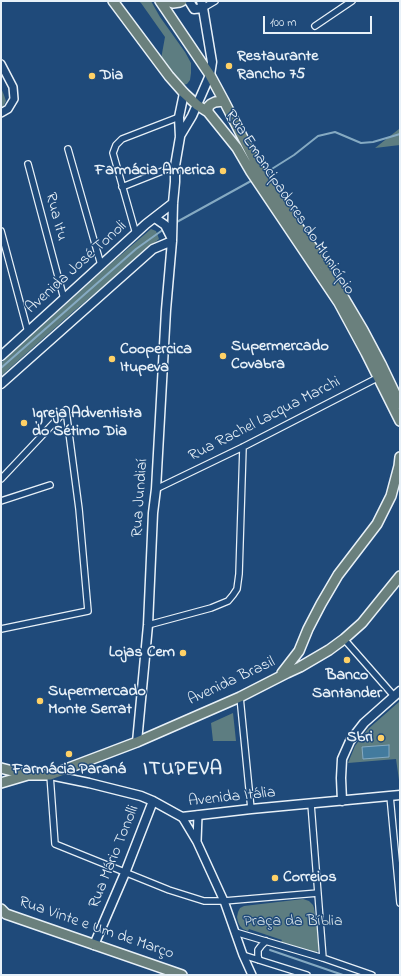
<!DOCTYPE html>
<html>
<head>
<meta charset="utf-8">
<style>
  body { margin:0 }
  #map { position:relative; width:401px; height:976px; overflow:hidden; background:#1f4a7a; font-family:"Indie Flower",sans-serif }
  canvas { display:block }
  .frame { position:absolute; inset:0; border:2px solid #e8f1f8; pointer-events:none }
  .scale { position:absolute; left:263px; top:16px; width:109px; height:18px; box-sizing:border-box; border:2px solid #e8f1f8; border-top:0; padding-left:5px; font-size:12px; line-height:14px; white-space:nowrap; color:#e8f1f8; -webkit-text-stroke:3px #1f4a7a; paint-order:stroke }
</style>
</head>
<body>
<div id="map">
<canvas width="401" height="976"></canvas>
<div class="frame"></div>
<div class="scale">100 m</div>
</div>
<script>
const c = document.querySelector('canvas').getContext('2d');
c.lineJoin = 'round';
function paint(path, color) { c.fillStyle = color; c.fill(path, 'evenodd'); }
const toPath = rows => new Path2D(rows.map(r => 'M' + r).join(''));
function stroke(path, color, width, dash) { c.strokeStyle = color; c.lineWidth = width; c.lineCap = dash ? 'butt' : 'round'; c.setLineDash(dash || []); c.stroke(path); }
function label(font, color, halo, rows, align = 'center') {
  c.font = font + ' "Indie Flower",sans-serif'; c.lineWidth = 3; c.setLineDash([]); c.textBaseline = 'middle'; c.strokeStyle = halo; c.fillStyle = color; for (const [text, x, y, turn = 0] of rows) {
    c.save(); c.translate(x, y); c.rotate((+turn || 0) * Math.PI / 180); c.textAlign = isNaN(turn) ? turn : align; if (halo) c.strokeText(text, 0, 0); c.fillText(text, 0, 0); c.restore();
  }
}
paint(toPath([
  [138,1,151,1,160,17,185,52,191,63,191,73,190,80,187,84,183,85,161,59,165,37,141,3],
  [1,88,4,95,6,101,3,107,1,110],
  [399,129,400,129,400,145,375,148],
  [151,229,156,231,158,236,159,239,74,311,1,376,1,363,108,266],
  [400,701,400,787,396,759,348,763,355,746,368,729],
  [233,713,236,741,213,741,211,723],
  [303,899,309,901,313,905,314,908,320,948,317,952,314,952,281,942,282,940,249,929,248,931,243,929,240,926,238,922,237,917,238,912,240,908,244,906]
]), '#5d7d81');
const water = toPath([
  [389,745,389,757,363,759,362,747,389,745]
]);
paint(water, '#437b9e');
stroke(water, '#85aac2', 1);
stroke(toPath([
  [267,172,294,155,318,136,335,132,361,143,373,142,400,134],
  [175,223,251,181],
  [1,368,136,249,164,229],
  [270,950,343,975]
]), '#85aac2', 2);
const minor = toPath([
  [203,8,215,1],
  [315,26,352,1],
  [68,149,101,265],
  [28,164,64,299],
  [122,187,175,166],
  [1,231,28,332],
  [136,234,113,153,116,145,122,139,179,117],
  [1,479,66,410],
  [156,489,243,447,381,376],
  [1,501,50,485],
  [148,625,211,608,228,601,233,595,237,589,239,574,243,447],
  [1,629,88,611,79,509,66,410],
  [344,639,394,696],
  [240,697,251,809],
  [50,775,55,844,169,890,204,901,224,901,318,893],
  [390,796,400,903],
  [311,804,323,958],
  [235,932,323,958,372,975],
  [243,955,307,975],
  [259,960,258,956,258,950,261,946,266,941]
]);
const tertiary = toPath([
  [1,64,13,87,14,99,8,109,1,113],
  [182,817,197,842,224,901,243,955,252,975],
  [197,841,198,815]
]);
const secondary = toPath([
  [189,1,194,9,203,8],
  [180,136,192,116,203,91,210,75,212,62,203,8,201,1],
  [155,218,165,225,171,237],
  [1,356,146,224,173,203],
  [1,384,153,249,172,241],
  [137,742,148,625,153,513,156,489,166,310,172,241,173,203,175,182,175,166,180,137,179,117,184,93],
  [50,775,89,783,141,796,153,801,182,817,251,809,400,795],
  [342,801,341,778,342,759,350,741,364,723,400,691],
  [94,945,125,873,153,801]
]);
const primary = toPath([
  [113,1,169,76,184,93,197,105,208,112,237,148,251,172,339,303,366,353,400,421],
  [160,1,210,75,224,101,260,171,325,266,363,330,381,364,400,404],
  [167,1,173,3,180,2,182,1],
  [208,112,208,107,211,104,215,102,224,101],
  [282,673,299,651,308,629,321,604,338,575,377,524,391,496,399,466,400,457],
  [1,768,28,775],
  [1,783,28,775,50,775,137,742,240,697,287,673,300,667,329,650,344,639,362,623,400,576],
  [1,909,6,914,182,975]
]);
stroke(minor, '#e8f1f8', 8);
stroke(tertiary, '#e8f1f8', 10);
stroke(secondary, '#e8f1f8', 11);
stroke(primary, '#e8f1f8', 12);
stroke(minor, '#1f4a7a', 5.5);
stroke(tertiary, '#1f4a7a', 7);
stroke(secondary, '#1f4a7a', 8);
stroke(primary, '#6a807d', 9);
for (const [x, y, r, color] of [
  [229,66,4,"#ffd166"],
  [92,76,4,"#ffd166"],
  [223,171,4,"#ffd166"],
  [223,356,4,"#ffd166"],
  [112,359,4,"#ffd166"],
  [24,423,4,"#ffd166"],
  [183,653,4,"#ffd166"],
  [347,660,4,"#ffd166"],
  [40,701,4,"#ffd166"],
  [381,738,4,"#ffd166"],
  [69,754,4,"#ffd166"],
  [275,878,4,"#ffd166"]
]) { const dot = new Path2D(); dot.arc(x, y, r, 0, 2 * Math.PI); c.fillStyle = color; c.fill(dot); stroke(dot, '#1f4a7a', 1.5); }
label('bold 16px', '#e8f1f8', '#1f4a7a', [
  ["Restaurante",237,57],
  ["Rancho 75",237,75],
  ["Dia",100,76],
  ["Farmácia America",215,171,"right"],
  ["Supermercado",231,347],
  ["Covabra",231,365],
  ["Coopercica",120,350],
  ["Itupeva",120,368],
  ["Igreja Adventista",32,414],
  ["do Sétimo Dia",32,432],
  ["Lojas Cem",175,653,"right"],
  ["Banco",347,676,"center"],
  ["Santander",347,694,"center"],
  ["Supermercado",48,692],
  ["Monte Serrat",48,710],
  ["Sbri",373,738,"right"],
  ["Farmácia Paraná",69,770,"center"],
  ["Correios",283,878]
], 'left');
label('16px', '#e8f1f8', '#1f4a7a', [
  ["Rua Emancipadores do Município",289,203,56],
  ["Rua Itu",55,217,75],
  ["Avenida José Tonoli",77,268,-42],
  ["Rua Rachel Lacqua Marchi",265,420,-27],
  ["Rua Jundiaí",141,498,-86],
  ["Avenida Brasil",232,682,-25],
  ["Avenida Itália",232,798,-6],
  ["Rua Mário Tonolli",115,857,-68],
  ["Rua Vinte e Um de Março",96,929,19]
]);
label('16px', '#d3e0e6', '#1f4a7a', [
  ["Praça da Bíblia",293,922]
]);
c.letterSpacing = '1px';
label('bold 20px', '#e8f1f8', '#1f4a7a', [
  ["ITUPEVA",183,771]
]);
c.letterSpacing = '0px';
</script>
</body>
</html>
